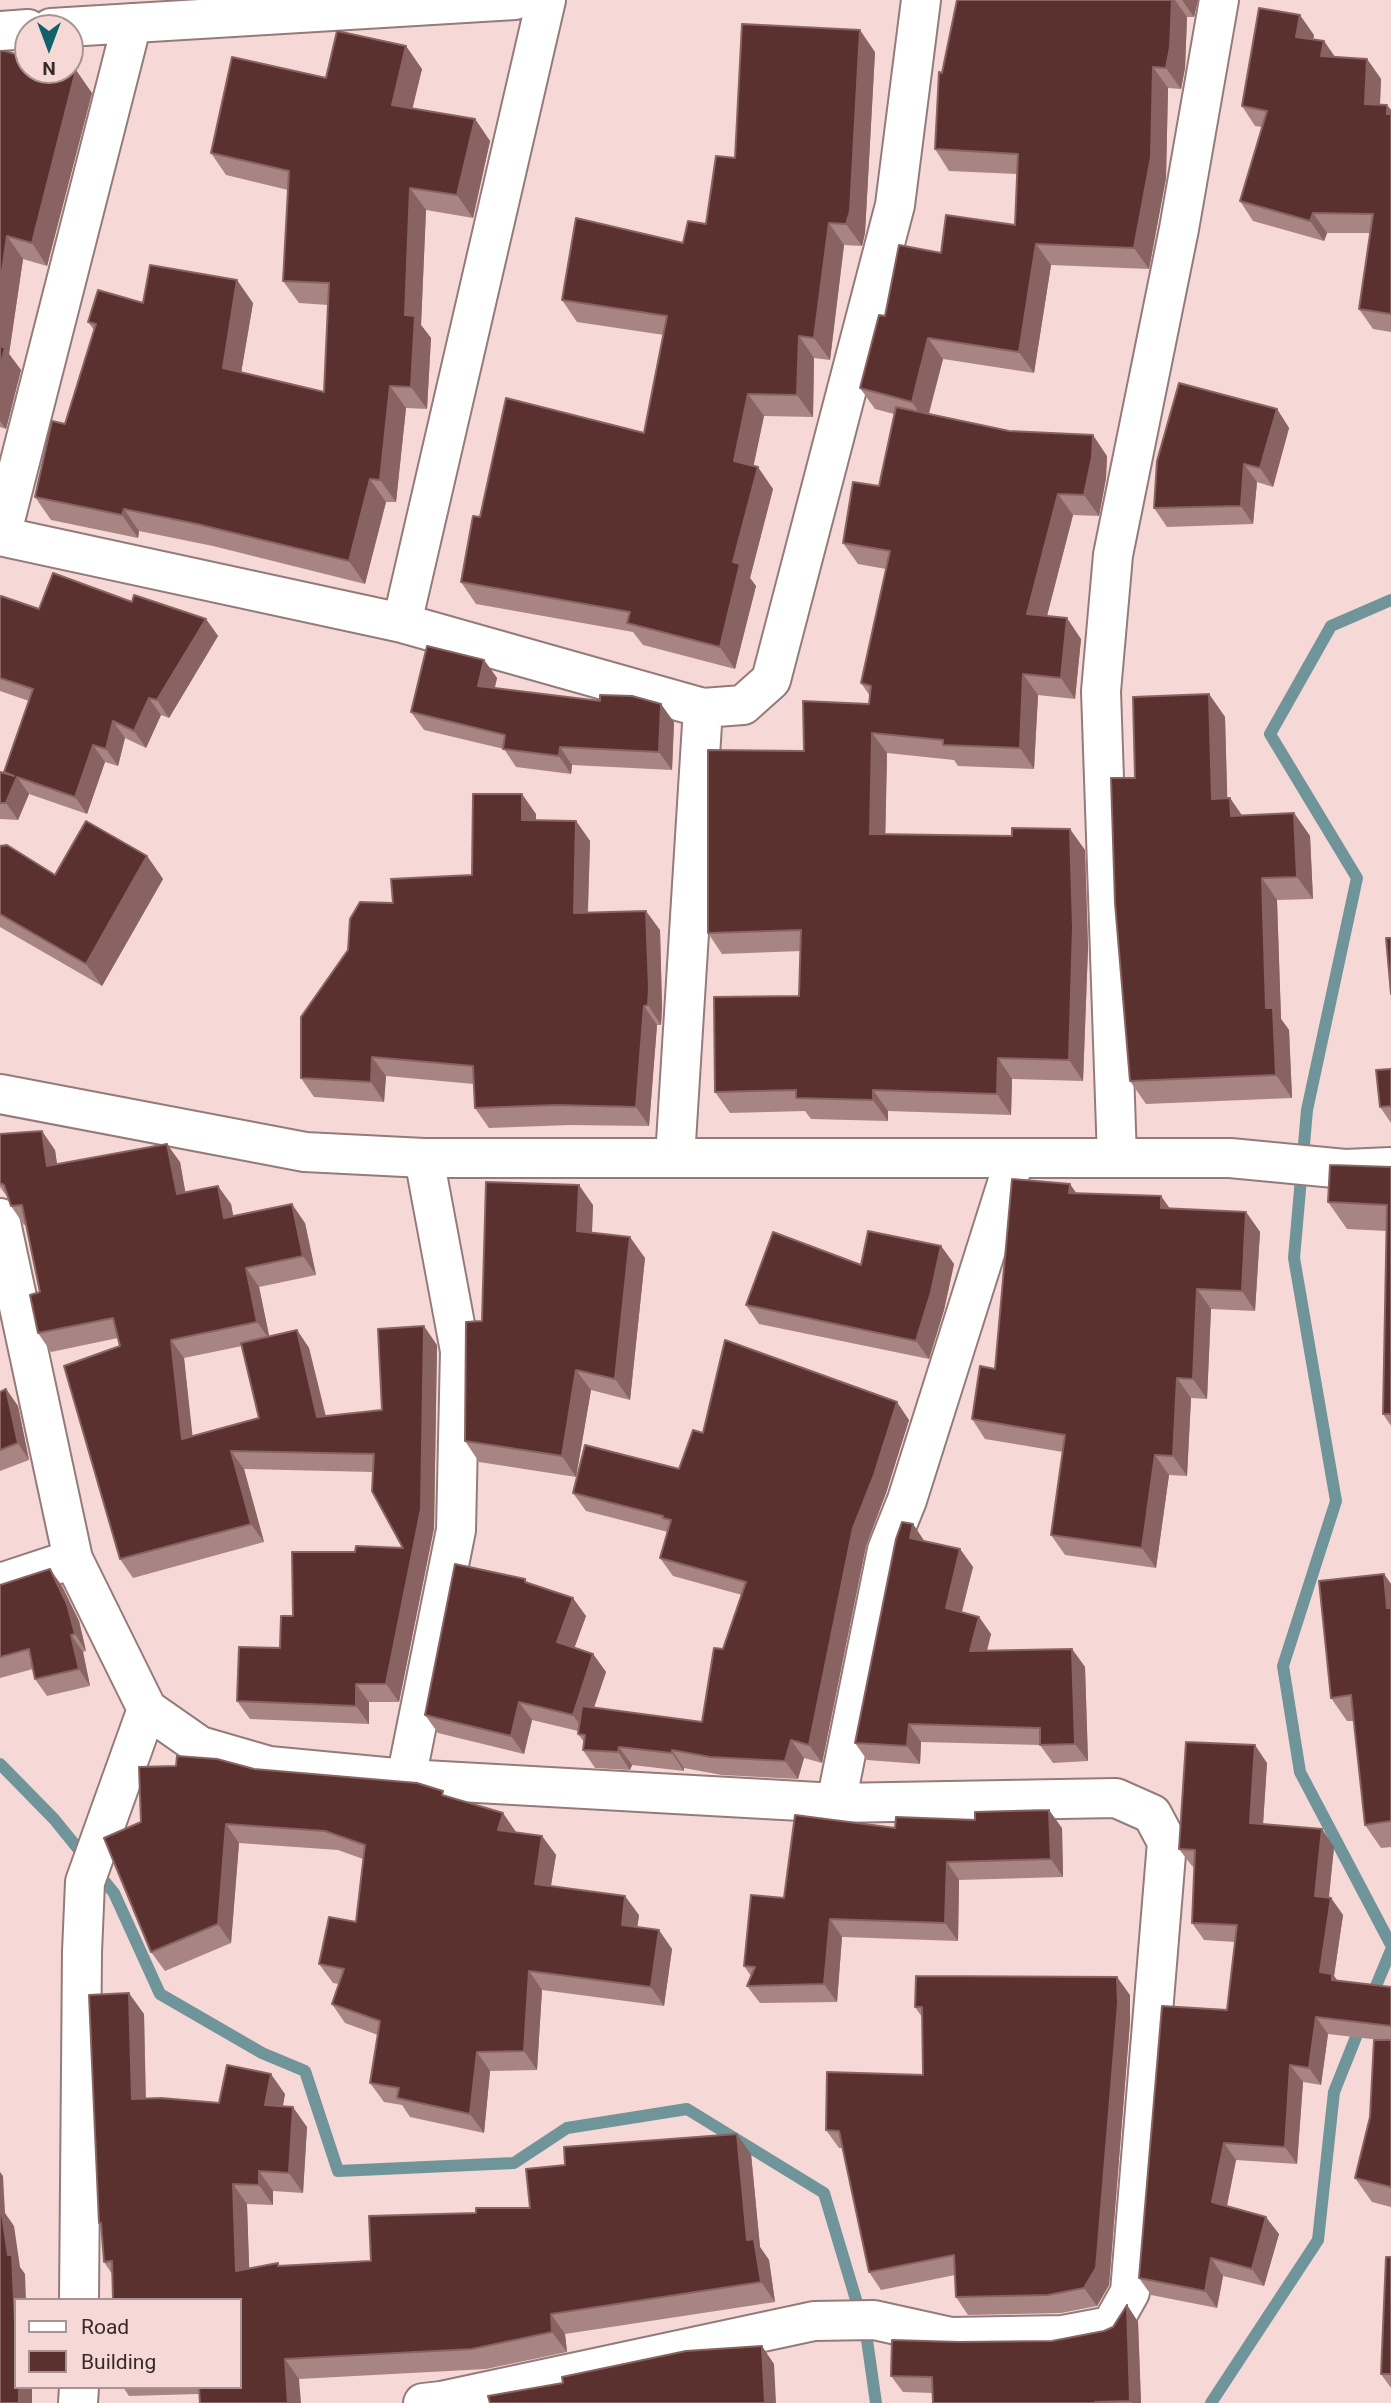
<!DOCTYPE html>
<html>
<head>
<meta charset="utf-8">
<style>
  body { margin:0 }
  #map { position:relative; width:1391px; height:2403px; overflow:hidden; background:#f6d9d7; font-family:Roboto,sans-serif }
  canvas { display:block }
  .legend { position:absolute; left:14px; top:2298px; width:228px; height:91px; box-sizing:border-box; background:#f6d9d7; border:2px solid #a99392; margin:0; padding:9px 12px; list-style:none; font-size:21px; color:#362b2a }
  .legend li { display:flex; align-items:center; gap:14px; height:35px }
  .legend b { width:35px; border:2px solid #a99392 }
  .north { position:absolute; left:14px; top:14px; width:70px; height:70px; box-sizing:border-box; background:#f6d9d7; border:2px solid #a99392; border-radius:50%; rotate:180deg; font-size:19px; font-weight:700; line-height:28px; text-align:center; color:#362b2a }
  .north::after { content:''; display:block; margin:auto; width:24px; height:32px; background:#12616a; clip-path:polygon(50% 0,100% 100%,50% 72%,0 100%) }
</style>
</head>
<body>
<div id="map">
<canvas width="1391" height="2403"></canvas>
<ul class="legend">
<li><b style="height:9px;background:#fff"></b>Road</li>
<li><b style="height:19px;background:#5a312f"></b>Building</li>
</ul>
<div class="north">N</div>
</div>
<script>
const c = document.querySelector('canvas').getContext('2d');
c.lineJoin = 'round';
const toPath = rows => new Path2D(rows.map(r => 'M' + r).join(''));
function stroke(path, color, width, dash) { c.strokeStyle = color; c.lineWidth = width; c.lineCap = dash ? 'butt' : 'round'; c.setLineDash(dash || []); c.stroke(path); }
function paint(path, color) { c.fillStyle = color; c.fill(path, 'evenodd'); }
stroke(toPath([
  [1391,600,1331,626,1270,734,1357,878,1307,1110,1294,1258,1336,1501,1283,1666,1300,1772,1391,1945],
  [0,1764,54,1819,114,1893,160,1994,262,2053,305,2071,338,2171,514,2163,567,2128,687,2109,824,2193,866,2333,876,2403],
  [1371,1998,1391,1950],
  [1211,2403,1318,2240,1334,2092,1362,2022]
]), '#6f959a', 12);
const minor = toPath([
  [51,28,515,0],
  [0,31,28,29],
  [0,536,402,623,703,708,743,705,771,680,895,205,921,0],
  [1,536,132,23],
  [402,623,546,0],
  [0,1094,305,1152,424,1158,1230,1158,1345,1169,1391,1167],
  [675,1158,703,708],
  [1117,1158,1101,691,1113,555,1179,229,1219,0],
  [0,1218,73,1559,147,1709,200,1746,269,1766,406,1779,836,1803,1116,1798,1152,1814,1167,1842,1130,2292,1111,2326,1063,2335,951,2337,874,2320,814,2321,441,2401,423,2403],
  [0,1583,73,1559],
  [406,1779,456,1530,460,1351,424,1158],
  [836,1803,887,1550,907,1500,1015,1158],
  [79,2300,82,1952,85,1882,147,1709],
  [78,2403,79,2387]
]);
stroke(minor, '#947b79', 42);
stroke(minor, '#fff', 38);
paint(toPath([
  [957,0,1198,0,1194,17,1187,17,1185,68,1181,89,1168,88,1166,178,1149,269,1051,265,1034,373,943,359,929,414,1107,456,1106,478,1099,516,1073,515,1047,616,1081,639,1075,699,1038,695,1034,769,958,766,954,760,887,753,885,834,1085,850,1088,948,1083,1081,1012,1079,1011,1115,888,1111,888,1121,811,1119,805,1111,730,1113,715,1092,799,996,801,951,722,954,708,933,804,751,869,704,870,696,861,683,886,569,858,564,843,543,879,486,894,414,875,409,860,388,885,316,941,253,1015,225,1017,174,949,171,935,149,942,73],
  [1314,35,1313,40,1324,41,1334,57,1367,59,1381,79,1380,104,1387,105,1391,110,1391,332,1373,329,1359,309,1370,233,1327,233,1324,241,1253,221,1240,201,1262,127,1255,126,1242,106],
  [0,51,92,93,47,266,23,259,9,354,21,370,6,429,0,427],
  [875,52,865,233,862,246,844,245,830,360,814,358,813,417,764,416,753,466,773,489,750,578,756,586,735,669,643,645,633,632,476,604,461,582,480,517,644,433,664,335,577,322,562,300,683,243,706,224,735,158],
  [422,69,412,108,475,119,490,141,473,218,426,210,421,325,431,338,427,409,406,408,396,502,386,502,365,584,213,546,139,531,138,538,51,520,35,497,65,424,94,330,88,322,143,303,253,303,241,373,324,392,328,305,299,303,283,281,288,190,226,175,211,153,326,78],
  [1277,409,1289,428,1273,487,1257,482,1253,524,1167,527,1154,508],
  [0,599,39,609,132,602,206,619,218,636,169,718,161,715,146,748,125,738,118,766,105,762,87,814,29,794,18,820,0,819,0,772,5,773,4,772,29,701,0,691],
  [484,660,497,678,495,688,674,722,672,770,572,765,571,774,516,767,504,749,424,730,411,712],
  [1209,694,1225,717,1227,798,1230,798,1242,816,1294,813,1310,836,1313,899,1277,900,1281,1019,1289,1030,1292,1098,1146,1104,1130,1081,1135,778],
  [536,814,536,820,576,821,590,841,588,913,660,930,662,1007,661,1025,657,1025,649,1126,570,1125,489,1128,475,1108,474,1084,386,1076,384,1102,314,1097,301,1078,393,903,472,875],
  [0,846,55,875,147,856,163,879,102,986,0,927],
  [1391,1069,1391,1123,1380,1107],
  [0,1134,55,1150,57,1164,180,1162,185,1192,231,1204,233,1216,305,1223,316,1275,259,1287,269,1336,297,1330,309,1348,326,1416,382,1410,437,1345,434,1528,399,1702,369,1702,369,1724,250,1719,237,1701,280,1648,293,1616,355,1552,403,1548,373,1472,244,1469,264,1542,133,1578,120,1559,120,1346,118,1338,51,1352,38,1333,40,1292,26,1224,24,1225,11,1206,8,1198,0,1187],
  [242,1346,259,1418,192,1436,184,1358],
  [1391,1167,1391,1426,1383,1414,1387,1231,1347,1229,1328,1202],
  [1077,1194,1161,1196,1170,1209,1246,1212,1260,1232,1255,1311,1211,1309,1207,1399,1191,1398,1187,1476,1169,1475,1156,1568,1065,1555,1051,1535,1063,1452,985,1439,972,1419],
  [593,1205,592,1233,645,1258,630,1400,591,1390,576,1477,479,1462,465,1441,482,1321],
  [941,1246,954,1264,944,1310,929,1359,759,1324,746,1305,861,1265],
  [6,1389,18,1406,29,1460,0,1471,0,1392],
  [909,1420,886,1493,866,1546,822,1763,804,1758,798,1779,722,1775,684,1768,684,1771,632,1765,630,1770,595,1768,583,1750,584,1742,578,1734,578,1731,532,1720,524,1754,438,1733,425,1715,525,1579,528,1583,586,1616,574,1648,593,1654,606,1672,594,1708,702,1722,723,1649,742,1595,673,1576,660,1558,668,1532,586,1511,573,1493,679,1469,703,1433],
  [913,1524,924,1541,960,1549,973,1567,962,1612,979,1617,991,1634,987,1651,1072,1649,1085,1667,1088,1761,1053,1763,1040,1745,921,1742,920,1764,867,1760,855,1743],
  [1384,1574,1391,1584,1391,1847,1381,1848,1365,1825,1354,1721,1347,1721,1331,1698],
  [0,1585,62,1586,79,1621,86,1651,83,1652,90,1686,47,1696,35,1679,33,1669,0,1678],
  [1267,1763,1263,1824,1322,1829,1334,1847,1329,1898,1331,1898,1343,1915,1334,1976,1337,1980,1391,1987,1391,2207,1372,2202,1355,2178,1370,2117,1380,2040,1328,2034,1321,2085,1303,2082,1297,2164,1236,2160,1227,2206,1279,2234,1264,2286,1223,2276,1217,2308,1151,2295,1139,2278,1227,2010,1235,1942,1204,1940,1192,1923,1194,1867,1192,1866,1179,1849],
  [254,1769,447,1796,516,1832,542,1836,556,1855,551,1886,639,1915,637,1927,672,1949,664,2006,542,1990,537,2070,490,2071,484,2133,410,2117,402,2105,384,2102,370,2083,378,2035,345,2023,332,2004,339,1984,333,1983,319,1964,356,1922,363,1859,338,1850,239,1843,231,1943,165,1971,151,1952,141,1822],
  [895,1828,1062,1828,1063,1877,959,1880,958,1941,842,1937,837,2002,760,2003,747,1986,751,1976,744,1966,784,1898],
  [1130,1995,1130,2021,1109,2285,1097,2306,1061,2313,968,2315,956,2297,955,2275,881,2290,869,2272,843,2148,839,2148,826,2130,923,2075,922,2017,915,2007],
  [144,2014,146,2099,219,2103,285,2094,283,2106,307,2127,303,2193,273,2191,273,2205,247,2204,249,2269,280,2266,371,2261,476,2213,530,2208,751,2154,760,2247,769,2260,775,2302,565,2334,567,2352,486,2369,299,2379,199,2394,129,2396,123,2387,240,2387,112,2274,104,2262,101,2226,99,2223],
  [1391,2257,1391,2388,1381,2374],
  [1127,2305,1138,2322,1141,2403,933,2403,933,2393,903,2392,891,2376,959,2342,1052,2341,1104,2331,1113,2327]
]), '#a88583');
paint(toPath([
  [1172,0,1175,0,1187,17,1185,68,1181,89,1166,68],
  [1182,0,1198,0,1194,17],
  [1300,15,1314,35,1310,57,1296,37],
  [860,30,875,52,865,233,862,246,846,224],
  [1324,41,1338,61,1321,56],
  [406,46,422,69,408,127,392,105],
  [1367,59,1381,79,1379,124,1365,104],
  [1153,67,1168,88,1166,178,1149,269,1134,248],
  [76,70,92,93,47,266,32,243],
  [1387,105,1391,110,1391,120,1387,114],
  [475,119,490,141,473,218,457,195],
  [410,188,426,210,421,325,431,338,427,409,411,387,405,315],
  [1313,213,1327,233,1324,241,1310,221],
  [829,223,844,245,830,360,814,338],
  [7,236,23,259,9,354,21,370,6,429,0,421,0,286],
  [1036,244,1051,265,1034,373,1019,352],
  [237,280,253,303,238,391,223,368],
  [799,336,814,358,813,417,797,395],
  [928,338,943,359,926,423,912,402],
  [390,386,406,408,396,502,380,480],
  [748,394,764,416,750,483,734,461],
  [1277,409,1289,428,1273,487,1260,468],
  [1093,435,1107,456,1106,478,1099,516,1084,495],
  [1244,464,1257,482,1253,524,1241,506],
  [758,467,773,489,750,578,756,586,735,669,720,647,733,562],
  [370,479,386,502,365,584,349,561],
  [1058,494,1073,515,1042,635,1027,614],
  [124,509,139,531,138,538,122,515],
  [1067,618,1081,639,1075,699,1061,678],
  [206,619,218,636,169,718,157,700],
  [484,660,497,678,490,704,478,686],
  [1023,674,1038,695,1034,769,1020,748],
  [1209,694,1225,717,1228,821,1212,799],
  [149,698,161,715,146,748,134,731],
  [661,704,674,722,672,770,659,752],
  [113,721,125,738,118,766,106,749],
  [872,733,887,753,885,855,870,834],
  [93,745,105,762,87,814,75,797],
  [560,747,572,765,571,774,559,756],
  [17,777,29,794,18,820,6,803],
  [522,794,536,814,535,839,522,820],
  [1230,798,1246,821,1231,816],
  [1294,813,1310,836,1313,899,1297,877],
  [576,821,590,841,587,933,574,913],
  [1070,829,1085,850,1088,948,1083,1081,1069,1060],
  [147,856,163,879,102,986,86,964],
  [1262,878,1277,900,1281,1019,1289,1030,1292,1098,1276,1075,1266,1008],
  [646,911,660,930,662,1007,661,1025,648,1005],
  [644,1006,657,1025,649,1126,636,1107],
  [372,1057,386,1076,384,1102,371,1082],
  [998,1058,1012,1079,1011,1115,997,1094],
  [873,1090,888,1111,888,1121,873,1100],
  [42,1131,55,1150,60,1185,47,1166],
  [167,1144,180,1162,189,1212,177,1194],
  [1070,1184,1084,1204,1069,1193],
  [579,1185,593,1205,591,1252,577,1231],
  [218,1186,231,1204,237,1236,224,1218],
  [1161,1196,1175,1216,1161,1208],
  [292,1204,305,1223,316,1275,303,1256],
  [1246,1212,1260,1232,1255,1311,1242,1291],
  [630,1237,645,1258,630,1400,615,1379],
  [941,1246,954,1264,944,1310,929,1359,916,1341],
  [246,1268,259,1287,270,1340,257,1322],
  [1197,1289,1211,1309,1207,1399,1193,1379],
  [424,1326,437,1345,434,1528,399,1702,386,1684,421,1509],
  [297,1330,309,1348,330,1435,317,1417],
  [171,1340,184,1358,195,1458,182,1439],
  [576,1370,591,1390,576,1477,562,1456],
  [1177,1378,1191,1398,1187,1476,1173,1456],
  [6,1389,18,1406,29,1460,18,1443],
  [897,1402,909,1420,886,1493,866,1546,822,1763,809,1745,853,1528],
  [231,1451,244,1469,264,1542,251,1524],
  [1155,1455,1169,1475,1156,1568,1142,1548],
  [913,1524,925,1542,910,1538],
  [960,1549,973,1567,958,1626,946,1608],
  [50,1569,62,1586,79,1621,86,1651,75,1634],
  [1384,1574,1391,1584,1391,1613,1387,1608],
  [573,1598,586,1616,570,1660,557,1642],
  [979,1617,991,1634,982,1669,970,1651],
  [71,1635,83,1652,90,1686,79,1669],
  [1072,1649,1085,1667,1088,1761,1075,1744],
  [593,1654,606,1672,585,1733,573,1715],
  [356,1684,369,1702,369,1724,356,1706],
  [519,1702,532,1720,524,1754,511,1736],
  [909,1724,921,1742,920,1764,907,1746],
  [791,1740,804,1758,798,1779,785,1761],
  [1255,1745,1267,1763,1262,1840,1250,1823],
  [619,1747,632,1765,630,1770,618,1752],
  [672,1750,684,1768,684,1771,672,1753],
  [1049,1810,1062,1828,1063,1877,1051,1859],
  [503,1813,516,1832,498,1830],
  [226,1824,239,1843,231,1943,218,1924],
  [1322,1829,1334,1847,1327,1913,1315,1896],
  [542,1836,556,1855,548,1903,535,1884],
  [947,1862,959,1880,958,1941,945,1923],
  [625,1896,639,1915,635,1944,622,1925],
  [1331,1898,1343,1915,1334,1976,1345,1991,1320,1972],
  [830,1919,842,1937,837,2002,824,1984],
  [659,1930,672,1949,664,2006,651,1987],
  [529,1971,542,1990,537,2070,524,2051],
  [1117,1977,1130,1995,1130,2021,1109,2285,1097,2306,1084,2288],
  [129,1993,144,2014,146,2119,132,2099],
  [1316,2017,1328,2034,1321,2085,1309,2068],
  [477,2052,490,2071,484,2133,470,2114],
  [1290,2065,1303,2082,1297,2164,1285,2147],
  [271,2074,285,2094,279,2125,265,2105],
  [293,2107,307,2127,303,2193,289,2173],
  [737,2134,751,2154,760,2247,769,2260,775,2302,761,2282,747,2240],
  [1224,2143,1236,2160,1224,2220,1212,2202],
  [259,2171,273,2191,273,2205,259,2185],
  [0,2172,3,2176,5,2213,14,2226,20,2267,25,2274,26,2300,16,2300,16,2347,8,2255,0,2218],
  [233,2184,247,2204,250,2291,236,2271],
  [1266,2217,1279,2234,1264,2286,1252,2269],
  [1211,2258,1223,2276,1217,2308,1205,2291],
  [1127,2305,1138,2322,1141,2403,1132,2403,1130,2401],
  [551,2314,565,2334,567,2352,552,2332],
  [762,2346,774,2364,776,2403,765,2403],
  [285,2359,299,2379,301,2403,288,2403],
  [19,2387,32,2387,32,2403,19,2403]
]), '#896361');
const building = toPath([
  [957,0,1172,0,1170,47,1166,68,1153,67,1151,157,1134,248,1036,244,1019,352,928,338,912,402,860,388,879,315,885,316,899,245,941,253,946,215,1015,225,1018,154,935,149,939,72,942,73,957,0],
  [1259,8,1300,15,1296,37,1324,41,1321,56,1367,59,1365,104,1387,105,1387,114,1391,114,1391,314,1359,309,1373,214,1313,213,1310,221,1240,201,1267,111,1242,106,1259,8],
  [742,24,860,30,850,211,846,224,829,223,814,338,799,336,797,395,748,394,734,461,758,467,733,562,740,564,720,647,627,623,630,612,461,582,473,516,480,517,506,398,644,433,667,316,562,300,576,218,683,243,688,221,706,224,716,156,735,158,742,24],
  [337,31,406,46,392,105,475,119,457,195,410,188,405,315,415,316,411,387,390,386,380,480,370,479,349,561,197,524,124,509,122,515,35,497,52,421,65,424,96,324,88,322,98,290,143,303,150,265,237,280,223,368,324,392,329,283,283,281,289,171,211,153,232,57,326,78,337,31],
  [0,51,5,51,28,58,28,70,70,70,70,69,76,70,32,243,7,236,0,286,0,51],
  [0,346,5,348,0,366,0,346],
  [1179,383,1277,409,1260,468,1244,464,1241,506,1154,508,1157,461,1179,383],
  [896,407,1009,431,1093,435,1092,457,1084,495,1058,494,1027,614,1067,618,1061,678,1023,674,1020,748,943,745,943,740,872,733,870,834,1012,836,1012,828,1070,829,1073,927,1069,1060,998,1058,997,1094,873,1090,873,1100,796,1098,796,1090,715,1092,714,997,799,996,801,930,708,933,708,750,804,751,803,701,869,704,871,686,861,683,890,551,843,543,853,482,879,486,896,407],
  [53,573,132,602,134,595,206,619,157,700,149,698,134,731,113,721,106,749,93,745,75,797,17,777,6,803,0,803,0,772,14,776,4,772,33,689,0,678,0,599,1,596,39,609,53,573],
  [427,646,484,660,478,686,600,701,600,695,632,696,661,704,659,752,560,747,559,756,503,749,505,735,411,712,427,646],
  [1209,694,1212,799,1230,798,1231,816,1294,813,1297,877,1262,878,1266,1008,1273,1008,1276,1075,1130,1081,1115,903,1111,778,1135,778,1133,697,1209,694],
  [473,794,522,794,522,820,576,821,574,913,646,911,649,988,648,1005,644,1006,636,1107,556,1105,475,1108,473,1066,372,1057,371,1082,301,1078,301,1017,348,950,350,919,360,902,393,903,391,879,472,875,473,794],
  [86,821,147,856,86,964,0,914,0,846,7,845,55,875,86,821],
  [1386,938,1391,938,1391,994,1386,938],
  [1391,1069,1391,1106,1380,1107,1376,1070,1391,1069],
  [42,1131,47,1166,167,1144,177,1194,218,1186,224,1218,292,1204,303,1256,246,1268,257,1322,171,1340,182,1439,259,1418,241,1343,297,1330,317,1417,382,1410,378,1329,424,1326,421,1509,386,1684,356,1684,356,1706,237,1701,239,1647,280,1648,281,1616,293,1616,292,1552,355,1552,356,1546,403,1548,372,1491,374,1454,231,1451,251,1524,120,1559,64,1366,120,1346,113,1318,38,1333,30,1295,40,1292,22,1205,11,1206,4,1185,0,1183,0,1134,42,1131],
  [1330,1165,1391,1167,1391,1414,1383,1414,1387,1205,1328,1202,1330,1165],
  [1012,1179,1070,1184,1069,1193,1161,1196,1161,1208,1246,1212,1242,1291,1197,1289,1193,1379,1177,1378,1173,1456,1155,1455,1142,1548,1051,1535,1065,1435,972,1419,980,1366,995,1369,1012,1179],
  [486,1182,579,1185,577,1231,630,1237,615,1379,576,1370,562,1456,465,1441,466,1322,482,1321,486,1182],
  [868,1231,941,1246,931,1292,916,1341,746,1305,773,1232,861,1265,868,1231],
  [725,1340,897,1402,874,1475,853,1528,809,1745,791,1740,785,1761,710,1757,672,1750,672,1753,619,1747,618,1752,583,1750,585,1735,578,1734,582,1706,702,1722,714,1648,723,1649,746,1582,660,1558,671,1520,663,1518,663,1516,573,1493,585,1445,679,1469,693,1430,703,1433,725,1340],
  [6,1389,18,1443,0,1450,0,1392,6,1389],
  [902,1522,913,1524,910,1538,960,1549,946,1608,979,1617,970,1651,1072,1649,1075,1744,1040,1745,1040,1728,909,1724,907,1746,855,1743,896,1539,902,1522],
  [455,1564,525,1579,525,1582,573,1598,557,1642,593,1654,573,1715,519,1702,511,1736,425,1715,455,1564],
  [50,1569,67,1604,75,1634,71,1635,79,1669,35,1679,29,1649,0,1657,0,1585,50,1569],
  [1384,1574,1387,1608,1391,1608,1391,1821,1365,1825,1351,1695,1331,1698,1319,1581,1384,1574],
  [1186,1742,1255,1745,1250,1823,1322,1829,1315,1896,1331,1898,1320,1972,1332,1974,1332,1980,1391,1987,1391,2026,1316,2017,1309,2068,1290,2065,1285,2147,1224,2143,1212,2202,1266,2217,1252,2269,1211,2258,1205,2291,1139,2278,1162,2006,1227,2010,1237,1925,1192,1923,1195,1850,1179,1849,1186,1742],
  [177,1756,217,1759,254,1769,417,1783,443,1791,442,1795,503,1813,498,1830,542,1836,535,1884,625,1896,622,1925,659,1930,651,1987,529,1971,524,2051,477,2052,470,2114,397,2098,399,2088,370,2083,380,2021,332,2004,344,1969,319,1964,329,1917,356,1922,365,1845,325,1831,226,1824,218,1924,151,1952,104,1838,141,1822,139,1767,176,1766,177,1756],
  [1049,1810,1051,1859,947,1862,945,1923,830,1919,824,1984,747,1986,755,1967,744,1966,751,1895,784,1898,795,1815,895,1828,896,1817,975,1820,975,1812,1049,1810],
  [916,1976,1117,1977,1118,2003,1096,2268,1084,2288,1048,2295,956,2297,954,2255,869,2272,839,2131,826,2130,827,2072,923,2075,922,2007,915,2007,916,1976],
  [129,1993,132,2099,161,2098,219,2103,227,2065,271,2074,265,2105,293,2107,289,2173,259,2171,259,2185,233,2184,236,2271,278,2263,278,2266,371,2261,369,2216,476,2213,476,2208,530,2208,526,2169,565,2165,564,2147,737,2134,747,2240,754,2239,761,2282,551,2314,552,2332,472,2349,285,2359,288,2403,200,2403,199,2387,240,2387,240,2300,113,2300,112,2261,104,2262,101,2223,99,2223,89,1995,129,1993],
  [1374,2040,1391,2040,1391,2187,1355,2178,1370,2117,1374,2040],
  [0,2207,1,2207,8,2255,12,2255,16,2347,16,2387,19,2387,19,2403,0,2403,0,2207],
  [1386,2257,1391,2257,1391,2374,1381,2374,1386,2257],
  [1127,2305,1130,2401,1095,2402,1096,2403,933,2403,932,2377,891,2376,892,2340,959,2342,1052,2341,1104,2331,1113,2327,1127,2305],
  [762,2346,765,2403,490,2403,488,2396,563,2383,562,2377,686,2351,762,2346]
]);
paint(building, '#5a312f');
stroke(building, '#896361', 2);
</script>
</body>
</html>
